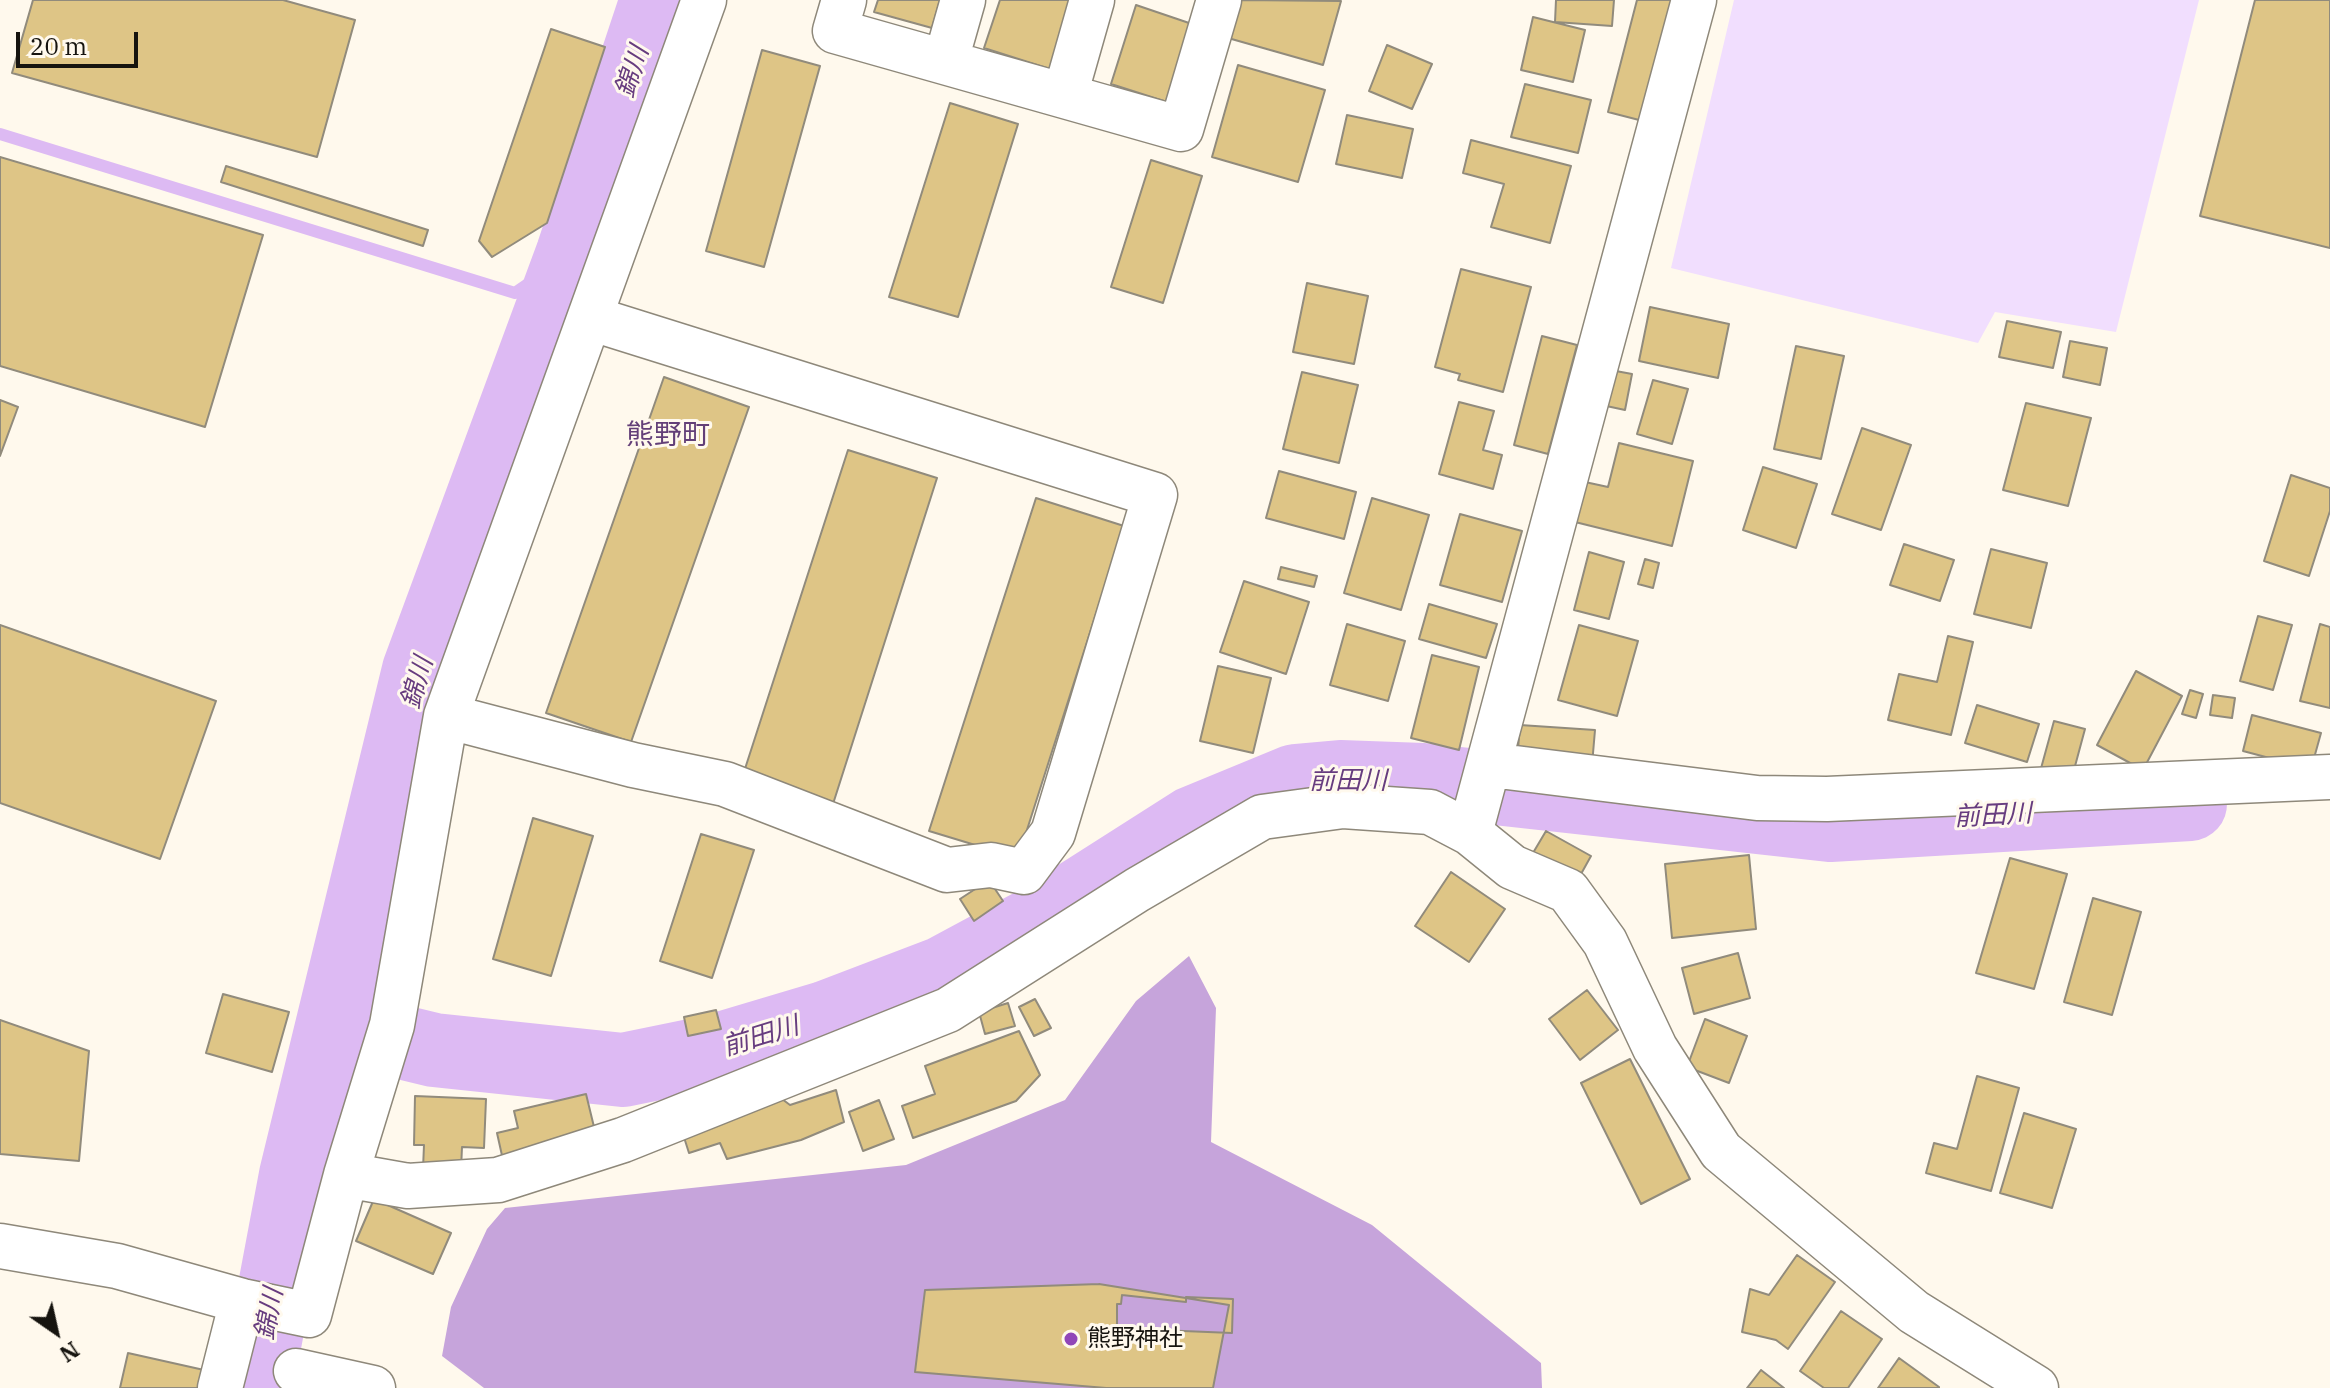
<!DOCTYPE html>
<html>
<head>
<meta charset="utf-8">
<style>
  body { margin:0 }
  #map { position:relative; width:2330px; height:1388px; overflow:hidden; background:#fff9ed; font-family:"IBM Plex Serif",serif }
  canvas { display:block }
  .north { position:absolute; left:16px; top:1292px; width:80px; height:80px; -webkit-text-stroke:6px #fff9ed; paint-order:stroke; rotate:146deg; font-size:22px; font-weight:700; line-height:32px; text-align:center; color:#16140f }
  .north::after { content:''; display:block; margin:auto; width:28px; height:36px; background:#16140f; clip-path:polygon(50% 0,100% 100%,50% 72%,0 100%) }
  .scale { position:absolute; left:16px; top:32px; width:122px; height:36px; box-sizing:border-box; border:4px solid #16140f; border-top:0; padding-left:10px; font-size:24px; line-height:28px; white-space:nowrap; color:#16140f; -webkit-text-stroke:6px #fff9ed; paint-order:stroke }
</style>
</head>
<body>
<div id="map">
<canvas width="2330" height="1388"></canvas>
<div class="north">N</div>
<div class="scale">20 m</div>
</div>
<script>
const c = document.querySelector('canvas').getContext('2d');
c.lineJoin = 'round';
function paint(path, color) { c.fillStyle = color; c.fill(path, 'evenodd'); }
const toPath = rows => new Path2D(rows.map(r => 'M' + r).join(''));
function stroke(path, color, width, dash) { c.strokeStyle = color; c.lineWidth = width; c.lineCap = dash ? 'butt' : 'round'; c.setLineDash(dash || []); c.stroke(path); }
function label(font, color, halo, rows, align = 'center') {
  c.font = font + ' "IBM Plex Serif","Noto Sans JP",serif'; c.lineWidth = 6; c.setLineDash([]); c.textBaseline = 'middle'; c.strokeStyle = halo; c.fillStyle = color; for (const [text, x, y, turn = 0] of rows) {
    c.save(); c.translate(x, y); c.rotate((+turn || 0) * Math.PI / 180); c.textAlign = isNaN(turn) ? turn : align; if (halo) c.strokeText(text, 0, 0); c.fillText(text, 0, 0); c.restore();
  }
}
paint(toPath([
  [1734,0,2199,0,2116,332,1995,312,1978,343,1671,268]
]), '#f1defe');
paint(toPath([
  [1189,956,1216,1008,1211,1142,1372,1225,1541,1363,1542,1388,484,1388,442,1356,451,1307,487,1229,505,1208,906,1165,1065,1100,1136,1001]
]), '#c6a4db');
stroke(toPath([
  [0,134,515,293,573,253]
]), '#ddbaf3', 12);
stroke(toPath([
  [335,1026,434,1050,623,1070,711,1052,825,1018,943,973,1036,923,1193,823,1295,781,1340,777,1423,780,1830,825,2190,804],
  [256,1388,296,1175,419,670,573,253,657,0]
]), '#ddbaf3', 74);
const building = toPath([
  [33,0,283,0,355,20,317,157,12,73,33,0],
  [878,0,940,0,932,28,874,12,878,0],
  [1000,0,1077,0,1053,70,984,48,1000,0],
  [1239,0,1341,1,1323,65,1228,38,1239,0],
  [1556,0,1614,0,1612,26,1555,22,1556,0],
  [1637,0,1675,0,1643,121,1608,112,1637,0],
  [2255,0,2330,0,2330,248,2200,216,2255,0],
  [1136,5,1192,24,1167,102,1111,84,1136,5],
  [1533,17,1585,30,1573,82,1521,70,1533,17],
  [551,29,605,47,547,223,492,257,479,241,551,29],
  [1387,45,1432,64,1412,109,1369,91,1387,45],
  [762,50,820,66,764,267,706,251,762,50],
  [1238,65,1325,90,1298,182,1212,157,1238,65],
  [1525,84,1591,100,1578,153,1511,137,1525,84],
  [950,103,1018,124,958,317,889,297,950,103],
  [1347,115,1413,129,1402,178,1336,164,1347,115],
  [1471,140,1571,166,1550,243,1491,227,1504,184,1463,173,1471,140],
  [0,157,263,235,205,427,0,366,0,157],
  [1151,160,1202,176,1163,303,1111,287,1151,160],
  [226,166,428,230,423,246,221,182,226,166],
  [1461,269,1531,287,1503,392,1458,380,1460,374,1435,367,1461,269],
  [1307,283,1368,296,1354,364,1293,352,1307,283],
  [1650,307,1729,324,1718,378,1639,361,1650,307],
  [2007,321,2061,332,2053,368,1999,357,2007,321],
  [1542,336,1577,345,1548,454,1514,445,1542,336],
  [2070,341,2107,348,2100,385,2063,377,2070,341],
  [1796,346,1844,356,1821,459,1774,449,1796,346],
  [1605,369,1632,374,1625,410,1597,404,1605,369],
  [1302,372,1358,385,1339,463,1283,449,1302,372],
  [664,377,749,407,631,742,546,713,664,377],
  [1653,380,1688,389,1672,444,1637,434,1653,380],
  [0,400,18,407,0,456,0,400],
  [1459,402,1494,411,1483,450,1502,455,1493,489,1439,474,1459,402],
  [2026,403,2091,418,2068,506,2003,490,2026,403],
  [1862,428,1911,445,1881,530,1832,514,1862,428],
  [1619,443,1693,461,1672,546,1575,522,1585,482,1608,487,1619,443],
  [848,450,937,478,833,804,743,775,848,450],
  [1763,467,1817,484,1796,548,1743,530,1763,467],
  [1279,471,1356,492,1344,539,1266,518,1279,471],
  [2291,475,2330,488,2330,511,2309,576,2264,561,2291,475],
  [1036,498,1124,526,1018,858,929,831,1036,498],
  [1372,498,1429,515,1401,610,1344,593,1372,498],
  [1460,514,1522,531,1502,602,1440,585,1460,514],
  [1904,544,1954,560,1940,601,1890,585,1904,544],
  [1991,549,2047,563,2031,628,1974,614,1991,549],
  [1589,552,1624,562,1609,619,1574,610,1589,552],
  [1645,559,1659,563,1653,588,1638,584,1645,559],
  [1281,567,1317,576,1314,587,1278,579,1281,567],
  [1244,581,1309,602,1286,674,1220,652,1244,581],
  [1429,604,1497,624,1486,658,1419,639,1429,604],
  [2258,616,2292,625,2273,690,2240,681,2258,616],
  [1347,624,1405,641,1388,701,1330,685,1347,624],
  [2320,624,2330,627,2330,708,2300,701,2320,624],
  [0,625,216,701,160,859,0,803,0,625],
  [1579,625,1638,641,1617,716,1558,700,1579,625],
  [1948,636,1973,642,1951,735,1888,720,1899,674,1937,682,1948,636],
  [1432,655,1479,667,1459,750,1411,738,1432,655],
  [1218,666,1271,678,1253,753,1200,741,1218,666],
  [2136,671,2182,696,2143,770,2097,745,2136,671],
  [2190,690,2203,694,2196,718,2182,714,2190,690],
  [2213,695,2235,698,2232,718,2210,715,2213,695],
  [1977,705,2039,724,2027,762,1965,743,1977,705],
  [2252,715,2321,733,2311,769,2243,751,2252,715],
  [2054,721,2085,729,2071,781,2040,772,2054,721],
  [1520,725,1595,730,1592,765,1517,761,1520,725],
  [533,818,593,836,551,976,493,959,533,818],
  [1546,831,1591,856,1576,883,1530,858,1546,831],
  [701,834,754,850,712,978,660,961,701,834],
  [1749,855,1756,929,1672,938,1665,864,1749,855],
  [2010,858,2067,874,2034,989,1976,973,2010,858],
  [1451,872,1505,909,1469,962,1415,926,1451,872],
  [989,880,1003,901,974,921,960,899,989,880],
  [2093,898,2141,912,2112,1015,2064,1002,2093,898],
  [1738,953,1750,998,1694,1014,1682,968,1738,953],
  [1587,990,1618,1030,1580,1060,1549,1019,1587,990],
  [223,994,289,1012,272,1072,206,1053,223,994],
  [1035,999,1051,1028,1034,1036,1019,1007,1035,999],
  [1008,1003,1015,1026,985,1034,979,1012,1008,1003],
  [716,1010,721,1029,688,1036,684,1017,716,1010],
  [1705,1019,1747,1036,1729,1083,1687,1067,1705,1019],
  [0,1020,89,1051,79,1161,0,1154,0,1020],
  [1019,1031,1040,1075,1016,1101,913,1138,902,1106,935,1094,925,1066,1019,1031],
  [1630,1059,1690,1179,1641,1204,1581,1083,1630,1059],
  [1977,1076,2019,1088,1991,1191,1926,1173,1934,1143,1957,1149,1977,1076],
  [836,1090,844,1122,801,1140,727,1159,720,1143,689,1153,682,1131,782,1099,790,1105,836,1090],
  [586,1094,595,1131,503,1160,497,1133,518,1128,514,1111,586,1094],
  [415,1096,486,1099,484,1148,462,1147,461,1170,423,1169,424,1145,414,1145,415,1096],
  [879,1100,894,1139,863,1151,849,1112,879,1100],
  [2024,1113,2076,1129,2052,1208,2000,1193,2024,1113],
  [374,1199,451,1233,433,1274,356,1241,374,1199],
  [1797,1255,1835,1282,1788,1349,1776,1340,1742,1332,1750,1289,1769,1295,1797,1255],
  [1099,1284,1229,1305,1213,1388,1106,1388,915,1372,925,1290,1099,1284],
  [1122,1295,1186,1302,1186,1297,1233,1299,1232,1333,1159,1330,1158,1340,1122,1339,1122,1328,1117,1328,1117,1304,1121,1304,1122,1295],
  [1841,1311,1882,1339,1848,1388,1824,1388,1800,1371,1841,1311],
  [128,1353,204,1370,200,1388,120,1388,128,1353],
  [1899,1358,1939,1387,1939,1388,1878,1388,1899,1358],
  [1761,1370,1784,1388,1747,1388,1761,1370]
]);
paint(building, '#dec586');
stroke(building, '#918b7c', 2);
const minor = toPath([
  [844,0,835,31,1181,129,1219,0],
  [946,60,963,0],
  [1065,95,1092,0],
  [446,716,633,765,725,784,947,870,991,865,1024,872,1053,833,1155,495,590,318],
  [1491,765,1757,798,1827,799,2330,777],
  [1470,833,1694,0],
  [346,1175,408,1186,498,1180,623,1140,948,1010,1137,890,1262,817,1343,806,1430,812,1470,833,1512,867,1568,891,1605,942,1655,1048,1721,1151,1914,1312,2036,1388],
  [0,1246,117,1266,242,1301,309,1315,346,1175,392,1025,446,716,704,0],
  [296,1371,373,1388],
  [220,1388,242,1301]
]);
stroke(minor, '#8e887a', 47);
stroke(minor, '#fff', 44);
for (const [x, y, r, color] of [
  [1071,1339,8,"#9146b8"]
]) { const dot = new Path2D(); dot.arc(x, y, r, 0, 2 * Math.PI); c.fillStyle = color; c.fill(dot); stroke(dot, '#fff9ed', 3); }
label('24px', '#16140f', '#fff9ed', [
  ["熊野神社",1087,1339]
], 'left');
label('italic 26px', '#673c7f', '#fff9ed', [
  ["錦川",633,72,-72],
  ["錦川",418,683,-74],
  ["前田川",1348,781],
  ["前田川",1993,816,-3],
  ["前田川",761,1037,-17],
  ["錦川",270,1314,-79]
]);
label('28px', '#633f78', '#fff9ed', [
  ["熊野町",668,436]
]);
</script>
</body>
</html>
